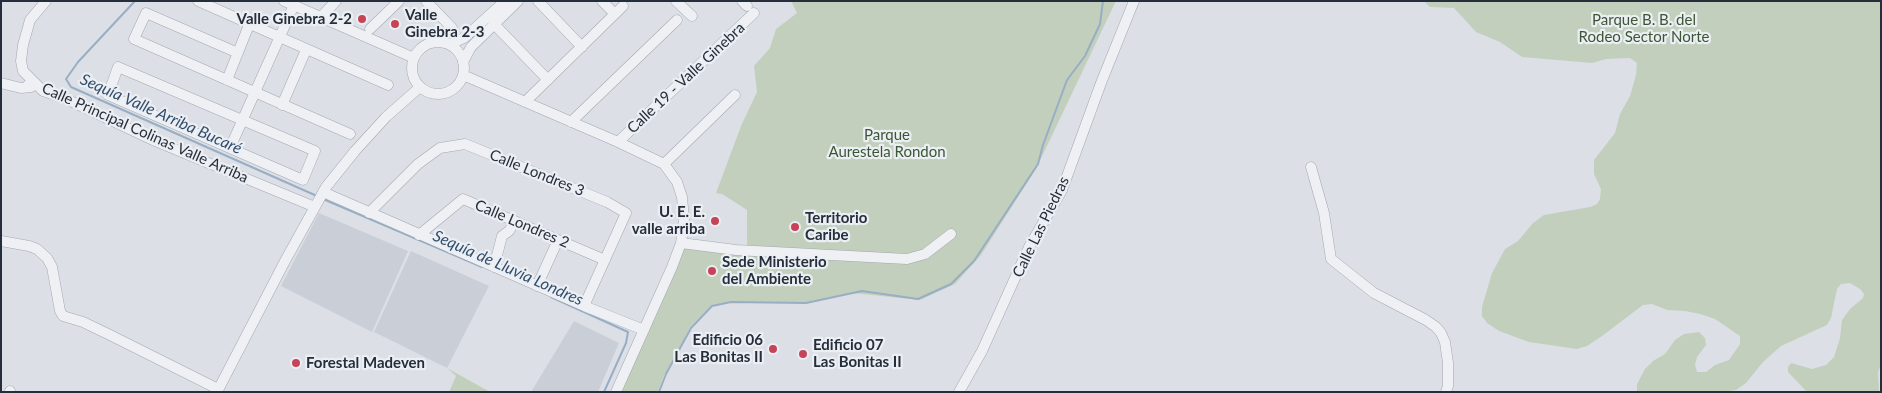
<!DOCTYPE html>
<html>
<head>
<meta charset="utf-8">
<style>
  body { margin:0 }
  #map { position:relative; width:1882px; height:393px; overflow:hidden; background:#dce0e6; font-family:Lato,sans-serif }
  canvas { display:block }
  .frame { position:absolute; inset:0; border:2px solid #272e3b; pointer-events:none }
</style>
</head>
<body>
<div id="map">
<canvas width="1882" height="393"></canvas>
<div class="frame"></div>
</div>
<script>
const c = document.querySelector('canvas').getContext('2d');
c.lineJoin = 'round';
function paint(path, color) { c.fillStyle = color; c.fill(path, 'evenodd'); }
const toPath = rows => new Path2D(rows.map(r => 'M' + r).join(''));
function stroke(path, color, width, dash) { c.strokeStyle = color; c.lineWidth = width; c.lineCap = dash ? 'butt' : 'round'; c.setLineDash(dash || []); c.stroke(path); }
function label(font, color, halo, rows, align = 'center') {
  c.font = font + ' Lato,sans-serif'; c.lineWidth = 4.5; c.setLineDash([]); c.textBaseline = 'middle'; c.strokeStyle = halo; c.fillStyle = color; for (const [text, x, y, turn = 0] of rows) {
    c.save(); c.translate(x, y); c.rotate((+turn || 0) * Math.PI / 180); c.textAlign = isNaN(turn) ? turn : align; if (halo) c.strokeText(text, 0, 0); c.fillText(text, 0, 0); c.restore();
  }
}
paint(toPath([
  [319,213,408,251,372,332,281,286],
  [411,251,489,286,447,368,374,332],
  [574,321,619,343,598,392,531,392]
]), '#cacfd7');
paint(toPath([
  [791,1,1116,1,1036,169,981,255,955,284,920,300,852,293,806,303,731,302,711,306,690,327,671,366,664,375,658,392,618,392,683,246,747,251,747,210,722,194,716,193,741,126,757,92,754,66,770,48,776,29,797,13],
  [1424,1,1881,1,1881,365,1878,372,1879,392,1807,392,1788,372,1788,367,1791,363,1812,369,1826,365,1834,357,1840,338,1842,320,1850,309,1863,298,1864,294,1860,289,1850,283,1841,284,1837,289,1831,318,1827,325,1781,346,1763,362,1746,383,1736,390,1723,392,1637,392,1637,384,1645,369,1653,361,1665,354,1675,340,1684,334,1699,332,1705,338,1706,345,1697,357,1695,365,1697,372,1706,372,1715,365,1729,360,1740,344,1740,336,1715,319,1700,314,1685,311,1667,310,1652,304,1643,305,1602,336,1587,346,1577,349,1529,342,1499,331,1487,323,1482,316,1482,307,1492,273,1505,249,1518,241,1533,223,1544,215,1590,207,1597,204,1600,199,1601,189,1594,174,1594,160,1615,133,1620,114,1630,96,1636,75,1637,63,1630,58,1606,59,1592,63,1522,57,1500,42,1476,32,1454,8,1430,7],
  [447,368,490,392,449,392,456,376]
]), '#c2cfbd');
stroke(toPath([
  [135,1,78,62,66,79,71,87,317,196],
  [323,199,482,267],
  [551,297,628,332,626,343,604,392],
  [659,392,666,374,691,328,712,306,731,302,806,303,862,291,918,299,951,284,974,261,1038,164,1043,145,1067,80,1085,56,1100,24,1103,1]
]), '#98aec5', 2);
const minor = toPath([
  [46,1,30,20,23,45,21,61,23,71,43,91,64,98,155,141,315,207],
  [198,1,388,85],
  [284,1,414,58],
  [426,1,452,28],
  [538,1,582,47],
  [602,1,615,14],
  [676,1,692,16],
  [742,1,747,6],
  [321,17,336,1],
  [494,24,548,80],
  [370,29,399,1],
  '412 68a26 26 0 1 1 52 0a26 26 0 1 1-52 0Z',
  [450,44,464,38,505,1],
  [238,53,146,13,134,39,350,134],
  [463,62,471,47,518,1],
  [118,67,315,151,303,180,108,95,118,67],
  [463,75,618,142,664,164,677,182,682,197,684,220,681,243,672,267,616,392],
  [227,80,249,25],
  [1,83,21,88,31,87,28,85],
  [525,102,623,6],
  [282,105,306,50],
  [571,122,677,20],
  [618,142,754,13],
  [230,148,294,5],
  [664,164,735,95],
  [1311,167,1324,213,1331,259,1374,293,1426,320,1436,327,1441,333,1445,342,1448,363,1448,386,1446,392],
  [323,192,584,306,644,330],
  [369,213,418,164,440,148,465,144,607,202,626,213,584,306],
  [419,235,463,199,605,260],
  [1,241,29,246,37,249,47,258,52,267,60,311,63,316,83,322,110,335,218,389],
  [681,243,736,250,907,259,925,254,951,234],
  [494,267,502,236,509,231,515,221],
  [537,286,558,240],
  [10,392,10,391],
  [217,392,285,261,326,187,355,151,386,117,420,87],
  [959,392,982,351,1029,247,1062,190,1101,83,1134,1]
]);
stroke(minor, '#a2a7af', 11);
stroke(minor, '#eef0f4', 10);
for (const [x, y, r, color] of [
  [362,19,5,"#c74458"],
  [395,24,5,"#c74458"],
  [715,221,5,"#c74458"],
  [795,227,5,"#c74458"],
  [712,271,5,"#c74458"],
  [773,349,5,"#c74458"],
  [803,354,5,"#c74458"],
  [296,363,5,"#c74458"]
]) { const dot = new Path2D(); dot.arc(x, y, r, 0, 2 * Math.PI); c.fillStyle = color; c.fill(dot); stroke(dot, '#ebeff3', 2); }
label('bold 15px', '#272e3b', '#ebeff3', [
  ["Valle",405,15],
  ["Ginebra 2-3",405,32],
  ["Valle Ginebra 2-2",352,19,"right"],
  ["U. E. E.",705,212,"right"],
  ["valle arriba",705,229,"right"],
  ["Territorio",805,218],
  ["Caribe",805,235],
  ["Sede Ministerio",722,262],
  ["del Ambiente",722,279],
  ["Edificio 06",763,340,"right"],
  ["Las Bonitas II",763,357,"right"],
  ["Edificio 07",813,345],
  ["Las Bonitas II",813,362],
  ["Forestal Madeven",306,363]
], 'left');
label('15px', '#3b5634', '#ebeff3', [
  ["Parque B. B. del",1644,20],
  ["Rodeo Sector Norte",1644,37],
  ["Parque",887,135],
  ["Aurestela Rondon",887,152]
]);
label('15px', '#272e3b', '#ebeff3', [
  ["Calle 19 - Valle Ginebra",686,78,-43],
  ["Calle Principal Colinas Valle Arriba",145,133,24],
  ["Calle Londres 3",537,173,22],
  ["Calle Londres 2",522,224,23],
  ["Calle Las Piedras",1041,227,-64]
]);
label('italic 16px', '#334d6d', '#ebeff3', [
  ["Sequía Valle Arriba Bucaré",161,114,24],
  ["Sequía de Lluvia Londres",508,268,24]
]);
</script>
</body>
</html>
